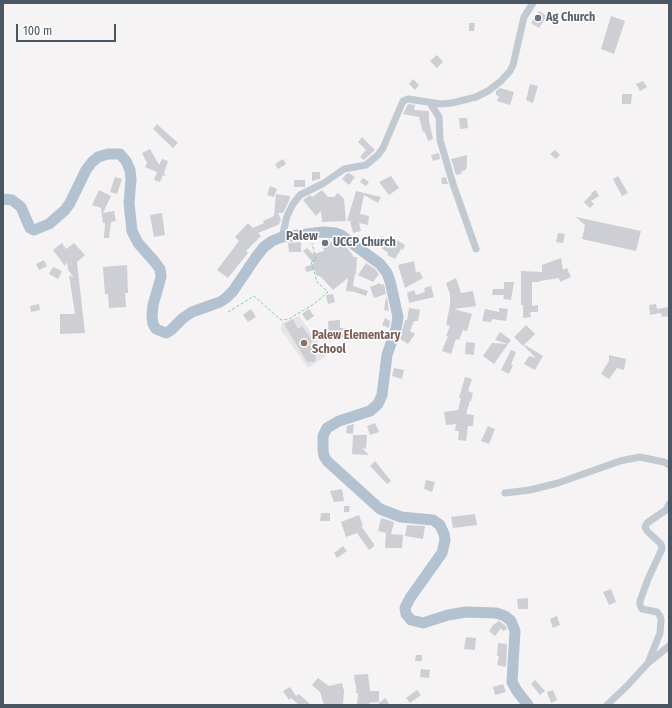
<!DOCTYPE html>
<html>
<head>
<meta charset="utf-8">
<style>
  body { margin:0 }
  #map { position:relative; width:672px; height:708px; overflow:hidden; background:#f5f3f3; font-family:"Fira Sans Condensed",sans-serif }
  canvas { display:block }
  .frame { position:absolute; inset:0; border:4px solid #4a5661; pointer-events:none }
  .scale { position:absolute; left:16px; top:24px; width:100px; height:18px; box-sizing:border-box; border:2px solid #4a5661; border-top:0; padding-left:5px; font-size:12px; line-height:14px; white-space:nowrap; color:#4a5661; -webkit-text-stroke:3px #fff; paint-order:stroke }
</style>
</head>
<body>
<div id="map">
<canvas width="672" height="708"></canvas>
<div class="frame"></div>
<div class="scale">100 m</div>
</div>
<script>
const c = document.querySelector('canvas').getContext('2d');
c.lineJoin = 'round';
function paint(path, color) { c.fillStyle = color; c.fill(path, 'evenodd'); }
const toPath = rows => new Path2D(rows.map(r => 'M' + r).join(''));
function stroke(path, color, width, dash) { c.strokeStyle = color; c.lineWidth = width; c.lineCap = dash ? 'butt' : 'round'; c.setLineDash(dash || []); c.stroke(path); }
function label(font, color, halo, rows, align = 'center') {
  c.font = font + ' "Fira Sans Condensed",sans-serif'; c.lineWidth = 3; c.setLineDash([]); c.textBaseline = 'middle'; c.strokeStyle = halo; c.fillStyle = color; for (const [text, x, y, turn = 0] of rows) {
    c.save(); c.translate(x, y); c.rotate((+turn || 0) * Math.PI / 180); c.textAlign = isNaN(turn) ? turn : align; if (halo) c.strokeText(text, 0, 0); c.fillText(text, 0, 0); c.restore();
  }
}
paint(toPath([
  [299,316,327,355,308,368,281,330,282,323]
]), '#e6e4e5');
paint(toPath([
  [539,11,547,16,539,28,531,23],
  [611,16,625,21,614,54,601,49],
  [469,23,475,23,474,31,469,31],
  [437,55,443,62,437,68,430,61],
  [413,79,419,85,415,90,409,84],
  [643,81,647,87,640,91,636,84],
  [530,84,538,86,533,103,526,100],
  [500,88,514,92,510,105,497,101,499,96,496,95,496,91],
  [622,94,632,94,631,104,622,104],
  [408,104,415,105,414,110,429,111,429,121,433,139,428,141,425,132,423,132,419,117,403,114],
  [459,118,467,118,468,128,460,129],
  [157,124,178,143,173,148,153,129],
  [362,137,375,150,364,160,360,157,366,150,358,142],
  [150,149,159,165,162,159,168,161,164,173,166,176,163,175,160,182,154,180,157,172,145,167,147,163,142,153],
  [555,150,560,155,556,159,550,154],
  [439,153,440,159,433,161,431,155],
  [467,155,467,165,466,170,462,171,461,174,456,175,451,159],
  [283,159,286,164,278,169,275,164],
  [312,172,320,172,320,179,312,181],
  [349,173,355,177,349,185,342,179,346,174],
  [391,176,399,188,389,195,379,182],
  [618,176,628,193,622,196,613,179],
  [115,177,122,179,117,194,110,192],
  [446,177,448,184,442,184,441,178],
  [363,178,369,182,366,186,360,182],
  [294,180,305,180,305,187,294,187],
  [270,186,277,189,274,197,267,195],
  [99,190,111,196,103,213,114,211,116,221,111,222,109,238,104,238,105,223,103,223,101,208,92,205],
  [322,190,328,197,334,197,338,193,344,199,346,221,322,222,321,211,316,216,303,200,310,195,312,197],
  [596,190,599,196,591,201,594,204,590,208,585,203,583,203,592,194,591,193],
  [356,191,381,197,378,203,364,195,360,214,369,216,368,225,359,223,361,231,353,233,350,221,347,221],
  [276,194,290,196,289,201,283,213,278,213,281,220,279,223,280,224,258,233,261,236,246,251,248,253,228,278,217,270,239,241,235,237,248,223,253,228,264,223,263,221,274,216],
  [162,213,165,235,154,237,150,215],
  [576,217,641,231,636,251,582,239,585,225],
  [558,233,565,234,563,243,556,242],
  [382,236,392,243,395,239,405,245,403,250,401,249,395,259,387,255,388,253,376,244],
  [326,239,329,239,330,243,335,240,338,241,348,249,354,257,357,257,356,274,355,274,353,286,368,291,366,296,355,292,346,291,348,278,333,290,321,277,316,275,315,270,306,272,305,267,314,264,303,251,307,248,313,254,324,251,321,241],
  [301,242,301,252,289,252,288,243],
  [62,243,66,249,74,243,85,255,77,262,85,333,60,334,60,314,75,314,69,275,74,278,68,270,67,262,65,266,53,250],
  [561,258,563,270,567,268,571,277,560,282,559,278,540,281,539,282,532,282,532,306,538,305,538,312,530,312,531,317,523,318,523,305,521,305,521,271,542,272,542,265],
  [44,260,47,266,39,270,36,264],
  [414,261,416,273,419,271,423,278,405,288,398,265],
  [366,263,375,269,379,274,373,282,358,275],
  [127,265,128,293,125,293,126,307,109,308,108,294,105,294,103,267],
  [53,267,62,271,58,279,49,274],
  [456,278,461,293,473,291,476,306,454,309,472,314,467,331,463,330,459,340,456,339,451,354,442,351,448,336,446,336,450,326,446,325,450,305,450,294,446,283],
  [504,282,514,282,511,300,503,299,504,295,492,295,493,289,504,289],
  [380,283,381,285,384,284,386,294,374,298,370,287],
  [431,286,434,297,409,303,407,293,414,290,416,295,425,292,424,288],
  [333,294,335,302,328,304,326,295],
  [386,298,387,298,389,311,384,310],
  [39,304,40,310,31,312,30,306],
  [656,304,657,309,669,307,669,316,662,317,661,313,650,315,649,305],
  [409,308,420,310,418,321,414,321,410,331,415,334,408,344,400,339,405,320,407,320],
  [499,308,508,309,506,321,492,319,491,322,482,321,485,309,499,312],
  [251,309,256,317,248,322,243,315],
  [309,309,314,316,307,321,302,314],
  [385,318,390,321,389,328,382,325],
  [293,319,298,329,302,326,313,341,309,344,316,354,315,362,307,362,284,324],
  [340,320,340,328,346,328,346,334,343,335,344,337,329,338,328,321],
  [526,325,535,334,523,346,514,337],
  [500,332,511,340,494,364,483,356,492,343,508,344,495,340],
  [466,342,475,343,474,355,465,354],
  [525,345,543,356,535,370,524,364,529,356,536,358,524,346],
  [511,350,516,352,511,365,513,365,509,374,501,370],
  [609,355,626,359,624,370,617,368,609,379,601,374,609,361],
  [394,368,404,370,402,379,392,376],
  [465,377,472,379,468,391,473,393,471,401,470,401,466,414,474,415,473,426,468,426,466,441,458,440,459,431,455,431,456,424,446,425,444,412,458,410,461,398,459,398],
  [375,423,379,432,370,435,367,426],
  [354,424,353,434,346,433,347,426],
  [488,426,495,429,489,444,481,441],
  [353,435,367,435,366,449,362,448,369,455,352,454],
  [375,461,391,481,387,484,370,466],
  [426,480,435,482,432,492,424,489],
  [342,489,344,501,334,502,330,491],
  [344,506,350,506,349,512,344,512],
  [321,513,330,513,330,521,320,521],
  [475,514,477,525,453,528,451,517],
  [359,515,363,526,361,526,374,544,374,546,369,550,357,533,346,537,341,522],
  [381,518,394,522,391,534,403,535,402,548,385,548,386,533,378,531],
  [407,525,425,526,423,539,405,536],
  [343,546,347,551,337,558,334,553],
  [611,589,616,602,609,605,603,592],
  [528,598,528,609,518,609,517,599],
  [557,616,560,625,553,628,550,619],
  [499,621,505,625,507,629,503,631,501,628,495,636,489,631,493,625],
  [466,637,476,638,475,650,464,649],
  [498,643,507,644,506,667,497,665,499,656,497,656],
  [416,655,422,655,422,661,415,661],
  [421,669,430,670,429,678,420,677],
  [368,674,370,691,379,691,379,702,369,703,369,705,357,705,358,693,356,693,356,684,355,684,354,675],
  [318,678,329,686,342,683,344,691,343,705,329,704,330,705,324,705,320,692,312,685],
  [535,680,545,691,540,695,531,684],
  [503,684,506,692,495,695,493,687],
  [290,687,296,696,299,694,311,705,299,705,291,698,289,700,283,691],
  [417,690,421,695,410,703,406,698],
  [553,690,557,700,551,703,547,692],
  [385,698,389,703,386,705,377,705]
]), '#cdcfd5');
stroke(toPath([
  [228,312,254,296,281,320,289,319,314,304,328,292,317,282,311,261,316,260,312,243]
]), '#7ad0a6', 1, [3, 2]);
stroke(toPath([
  [430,103,439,117,440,140,453,184,476,249],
  [282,237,287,216,293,204,300,195,324,183,344,169,366,165,378,155,383,148,403,101,408,99,441,104,452,103,476,97,488,91,501,81,510,71,513,65,524,17,533,3],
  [505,493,530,490,558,483,620,461,640,457,664,462,669,465],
  [648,663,660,633,661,620,660,616,657,612,642,609,640,605,640,601,648,579,662,549,661,544,647,531,645,527,647,523,666,510,669,504],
  [607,705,627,686,648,663,669,646]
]), '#c1cad2', 7);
stroke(toPath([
  [3,199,12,200,21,207,30,228,34,230,49,224,65,210,70,203,86,170,92,162,98,157,108,154,120,154,126,161,130,170,131,180,129,203,132,231,138,243,154,261,160,269,161,277,153,305,152,316,153,324,156,329,166,333,171,330,183,318,192,312,220,302,226,298,233,291,256,257,264,247,272,241,282,237,323,232,336,233,341,235,380,264,387,273,390,281,398,317,396,329,387,355,382,395,378,404,370,411,339,421,327,428,323,436,323,450,324,456,327,461,380,509,401,517,433,520,440,525,444,534,445,540,442,553,410,598,405,608,406,614,411,620,423,623,448,615,466,612,496,613,505,616,511,621,515,631,512,682,517,691,528,705]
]), '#b3c2d1', 11);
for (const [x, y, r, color] of [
  [538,18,4,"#6b7280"],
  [325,243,4,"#6b7280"],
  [304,343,4,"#8d6e63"]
]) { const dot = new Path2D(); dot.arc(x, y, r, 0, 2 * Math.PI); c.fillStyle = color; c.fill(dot); stroke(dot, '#fff', 1.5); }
label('bold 12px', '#5b616d', '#fff', [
  ["Ag Church",546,18],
  ["UCCP Church",333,243]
], 'left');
label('bold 12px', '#785e54', '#fff', [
  ["Palew Elementary",312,336],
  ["School",312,350]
], 'left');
label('bold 13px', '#5f6368', '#fff', [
  ["Palew",302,236]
]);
</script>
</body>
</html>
